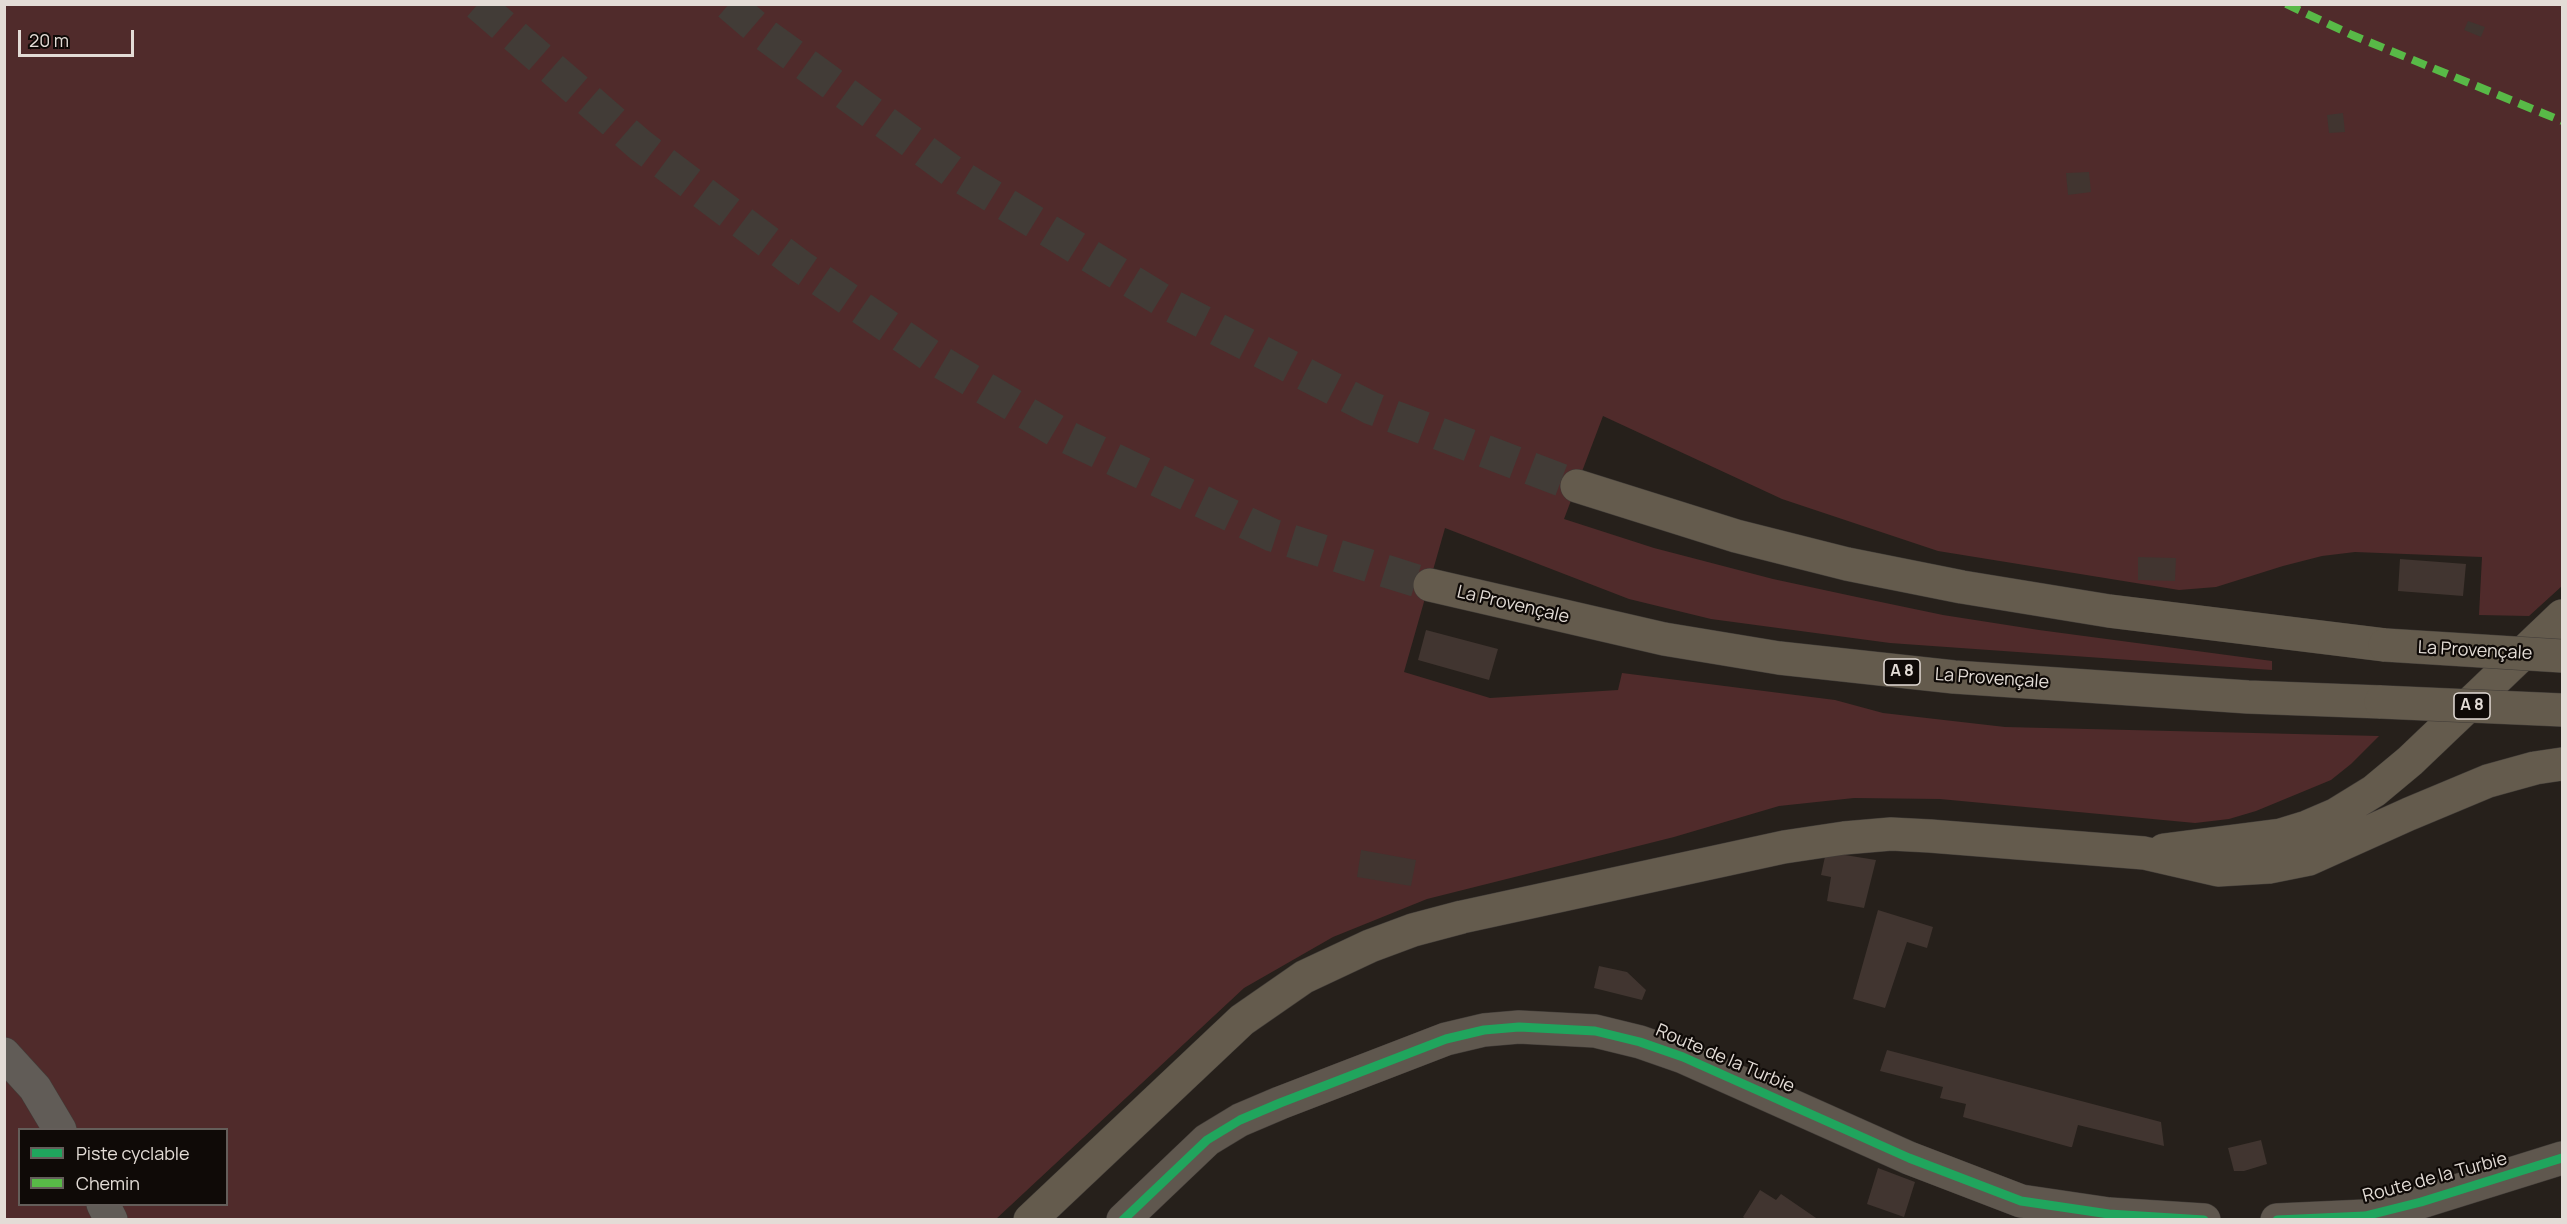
<!DOCTYPE html>
<html>
<head>
<meta charset="utf-8">
<style>
  body { margin:0 }
  #map { position:relative; width:2567px; height:1224px; overflow:hidden; background:#26201b; font-family:Manrope,sans-serif }
  canvas { display:block }
  .frame { position:absolute; inset:0; border:6px solid #e3dcd6; pointer-events:none }
  .legend { position:absolute; left:18px; top:1128px; width:210px; height:78px; box-sizing:border-box; background:#0f0a07; border:2px solid #645e5a; margin:0; padding:8px 10px; list-style:none; font-size:18px; color:#e3dcd6 }
  .legend li { display:flex; align-items:center; gap:12px; height:30px }
  .legend b { width:30px; border:2px solid #645e5a }
  .scale { position:absolute; left:18px; top:30px; width:116px; height:27px; box-sizing:border-box; border:3px solid #e3dcd6; border-top:0; padding-left:8px; font-size:18px; line-height:21px; white-space:nowrap; color:#e3dcd6; -webkit-text-stroke:4px #0f0a07; paint-order:stroke }
</style>
</head>
<body>
<div id="map">
<canvas width="2567" height="1224"></canvas>
<div class="frame"></div>
<ul class="legend">
<li><b style="height:8px;background:#20a55d"></b>Piste cyclable</li>
<li><b style="height:8px;background:#58b947"></b>Chemin</li>
</ul>
<div class="scale">20 m</div>
</div>
<script>
const c = document.querySelector('canvas').getContext('2d');
c.lineJoin = 'round';
function paint(path, color) { c.fillStyle = color; c.fill(path, 'evenodd'); }
const toPath = rows => new Path2D(rows.map(r => 'M' + r).join(''));
function stroke(path, color, width, dash) { c.strokeStyle = color; c.lineWidth = width; c.lineCap = dash ? 'butt' : 'round'; c.setLineDash(dash || []); c.stroke(path); }
function label(font, color, halo, rows, align = 'center') {
  c.font = font + ' Manrope,sans-serif'; c.lineWidth = 4.5; c.setLineDash([]); c.textBaseline = 'middle'; c.strokeStyle = halo; c.fillStyle = color; for (const [text, x, y, turn = 0] of rows) {
    c.save(); c.translate(x, y); c.rotate((+turn || 0) * Math.PI / 180); c.textAlign = isNaN(turn) ? turn : align; if (halo) c.strokeText(text, 0, 0); c.fillText(text, 0, 0); c.restore();
  }
}
paint(toPath([
  [5,5,2562,5,2562,586,2529,616,2479,615,2482,557,2355,552,2322,556,2283,566,2216,587,2179,590,1938,551,1782,499,1603,416,1564,519,1654,548,1773,579,1852,596,1943,615,2039,630,2272,661,2272,670,1890,643,1711,619,1629,599,1445,528,1404,672,1490,698,1618,690,1622,673,1835,700,1883,713,2005,727,2379,736,2351,764,2331,780,2256,811,2229,819,2195,823,1940,799,1854,798,1779,806,1674,837,1427,899,1333,937,1244,988,996,1219,5,1220],
  [20,1130,226,1130,226,1204,20,1204]
]), '#502b2b');
paint(toPath([
  [2468,21,2485,27,2481,37,2464,30],
  [2343,113,2345,132,2329,133,2327,115],
  [2089,172,2091,192,2068,195,2066,173],
  [2138,557,2176,558,2175,581,2138,580],
  [2400,559,2466,564,2463,596,2398,591],
  [1426,630,1498,649,1489,680,1418,660],
  [1361,850,1416,860,1411,886,1357,877],
  [1826,852,1876,860,1864,908,1827,901,1831,877,1821,875],
  [1878,910,1933,927,1927,948,1907,942,1885,1008,1853,999],
  [1599,966,1627,972,1646,990,1642,1000,1594,988],
  [1887,1050,2161,1122,2164,1146,2078,1125,2072,1147,2070,1147,1963,1117,1966,1104,1940,1098,1943,1087,1880,1071],
  [2261,1140,2267,1164,2244,1171,2234,1171,2228,1148],
  [1878,1168,1915,1182,1904,1217,1867,1204],
  [1760,1190,1776,1200,1781,1194,1819,1220,1747,1220,1743,1217]
]), '#413530');
stroke(toPath([
  [478,4,640,145,800,266,937,360,1065,436,1272,535,1430,585],
  [729,4,764,34,953,172,1170,305,1371,408,1577,486]
]), '#423c37', 33, [33, 16]);
const minor = toPath([
  [4,1054,35,1088,60,1130],
  [103,1204,111,1220]
]);
const major = toPath([
  [1123,1220,1207,1140,1240,1120,1280,1103,1446,1039,1484,1030,1519,1027,1595,1031,1640,1042,1683,1057,1909,1158,2021,1201,2109,1214,2204,1220],
  [2277,1220,2365,1216,2421,1202,2562,1158]
]);
const highway = toPath([
  [1577,486,1736,536,1847,564,1962,587,2109,611,2385,645],
  [1430,585,1664,639,1779,658,1954,677,2248,697,2381,702],
  [2164,850,2281,835,2307,827,2335,815,2374,791,2410,761,2562,616],
  [1030,1220,1242,1020,1304,977,1370,946,1413,930,1462,917,1784,847,1844,838,1891,834,1930,836,2144,853,2218,870,2269,867,2309,859,2409,814,2488,781,2535,768,2562,764]
]);
stroke(minor, '#413c38', 34);
stroke(major, '#413c38', 34);
stroke(highway, '#413c38', 34);
stroke(minor, '#615c57', 33);
stroke(major, '#5f574e', 33);
stroke(highway, '#645b4d', 33);
const highwayBridge = toPath([
  [2385,645,2562,656],
  [2381,702,2562,710]
]);
stroke(highwayBridge, '#413c38', 34, []);
stroke(highwayBridge, '#645b4d', 33);
stroke(toPath([
  [2286,4,2352,35,2562,121]
]), '#58b947', 8, [15, 8]);
stroke(toPath([
  [1123,1220,1207,1140,1240,1120,1280,1103,1446,1039,1484,1030,1519,1027,1595,1031,1640,1042,1683,1057,1909,1158,2021,1201,2109,1214,2204,1220],
  [2277,1220,2365,1216,2421,1202,2562,1158]
]), '#20a55d', 9);
for (const [x, y, w] of [
  [1902,672,36],
  [2472,706,36]
]) { const box = new Path2D(); box.roundRect(x - w / 2, y - 13, w, 26, 4.5); c.fillStyle = '#0f0a07'; c.fill(box); stroke(box, '#e3dcd6', 1.5); }
label('bold 16px', '#e3dcd6', null, [
  ["A 8",1902,672],
  ["A 8",2472,706]
]);
label('18px', '#e3dcd6', '#0f0a07', [
  ["La Provençale",1513,605,13],
  ["La Provençale",2475,651,3],
  ["La Provençale",1992,679,4],
  ["Route de la Turbie",1725,1059,23],
  ["Route de la Turbie",2435,1178,-15]
]);
</script>
</body>
</html>
